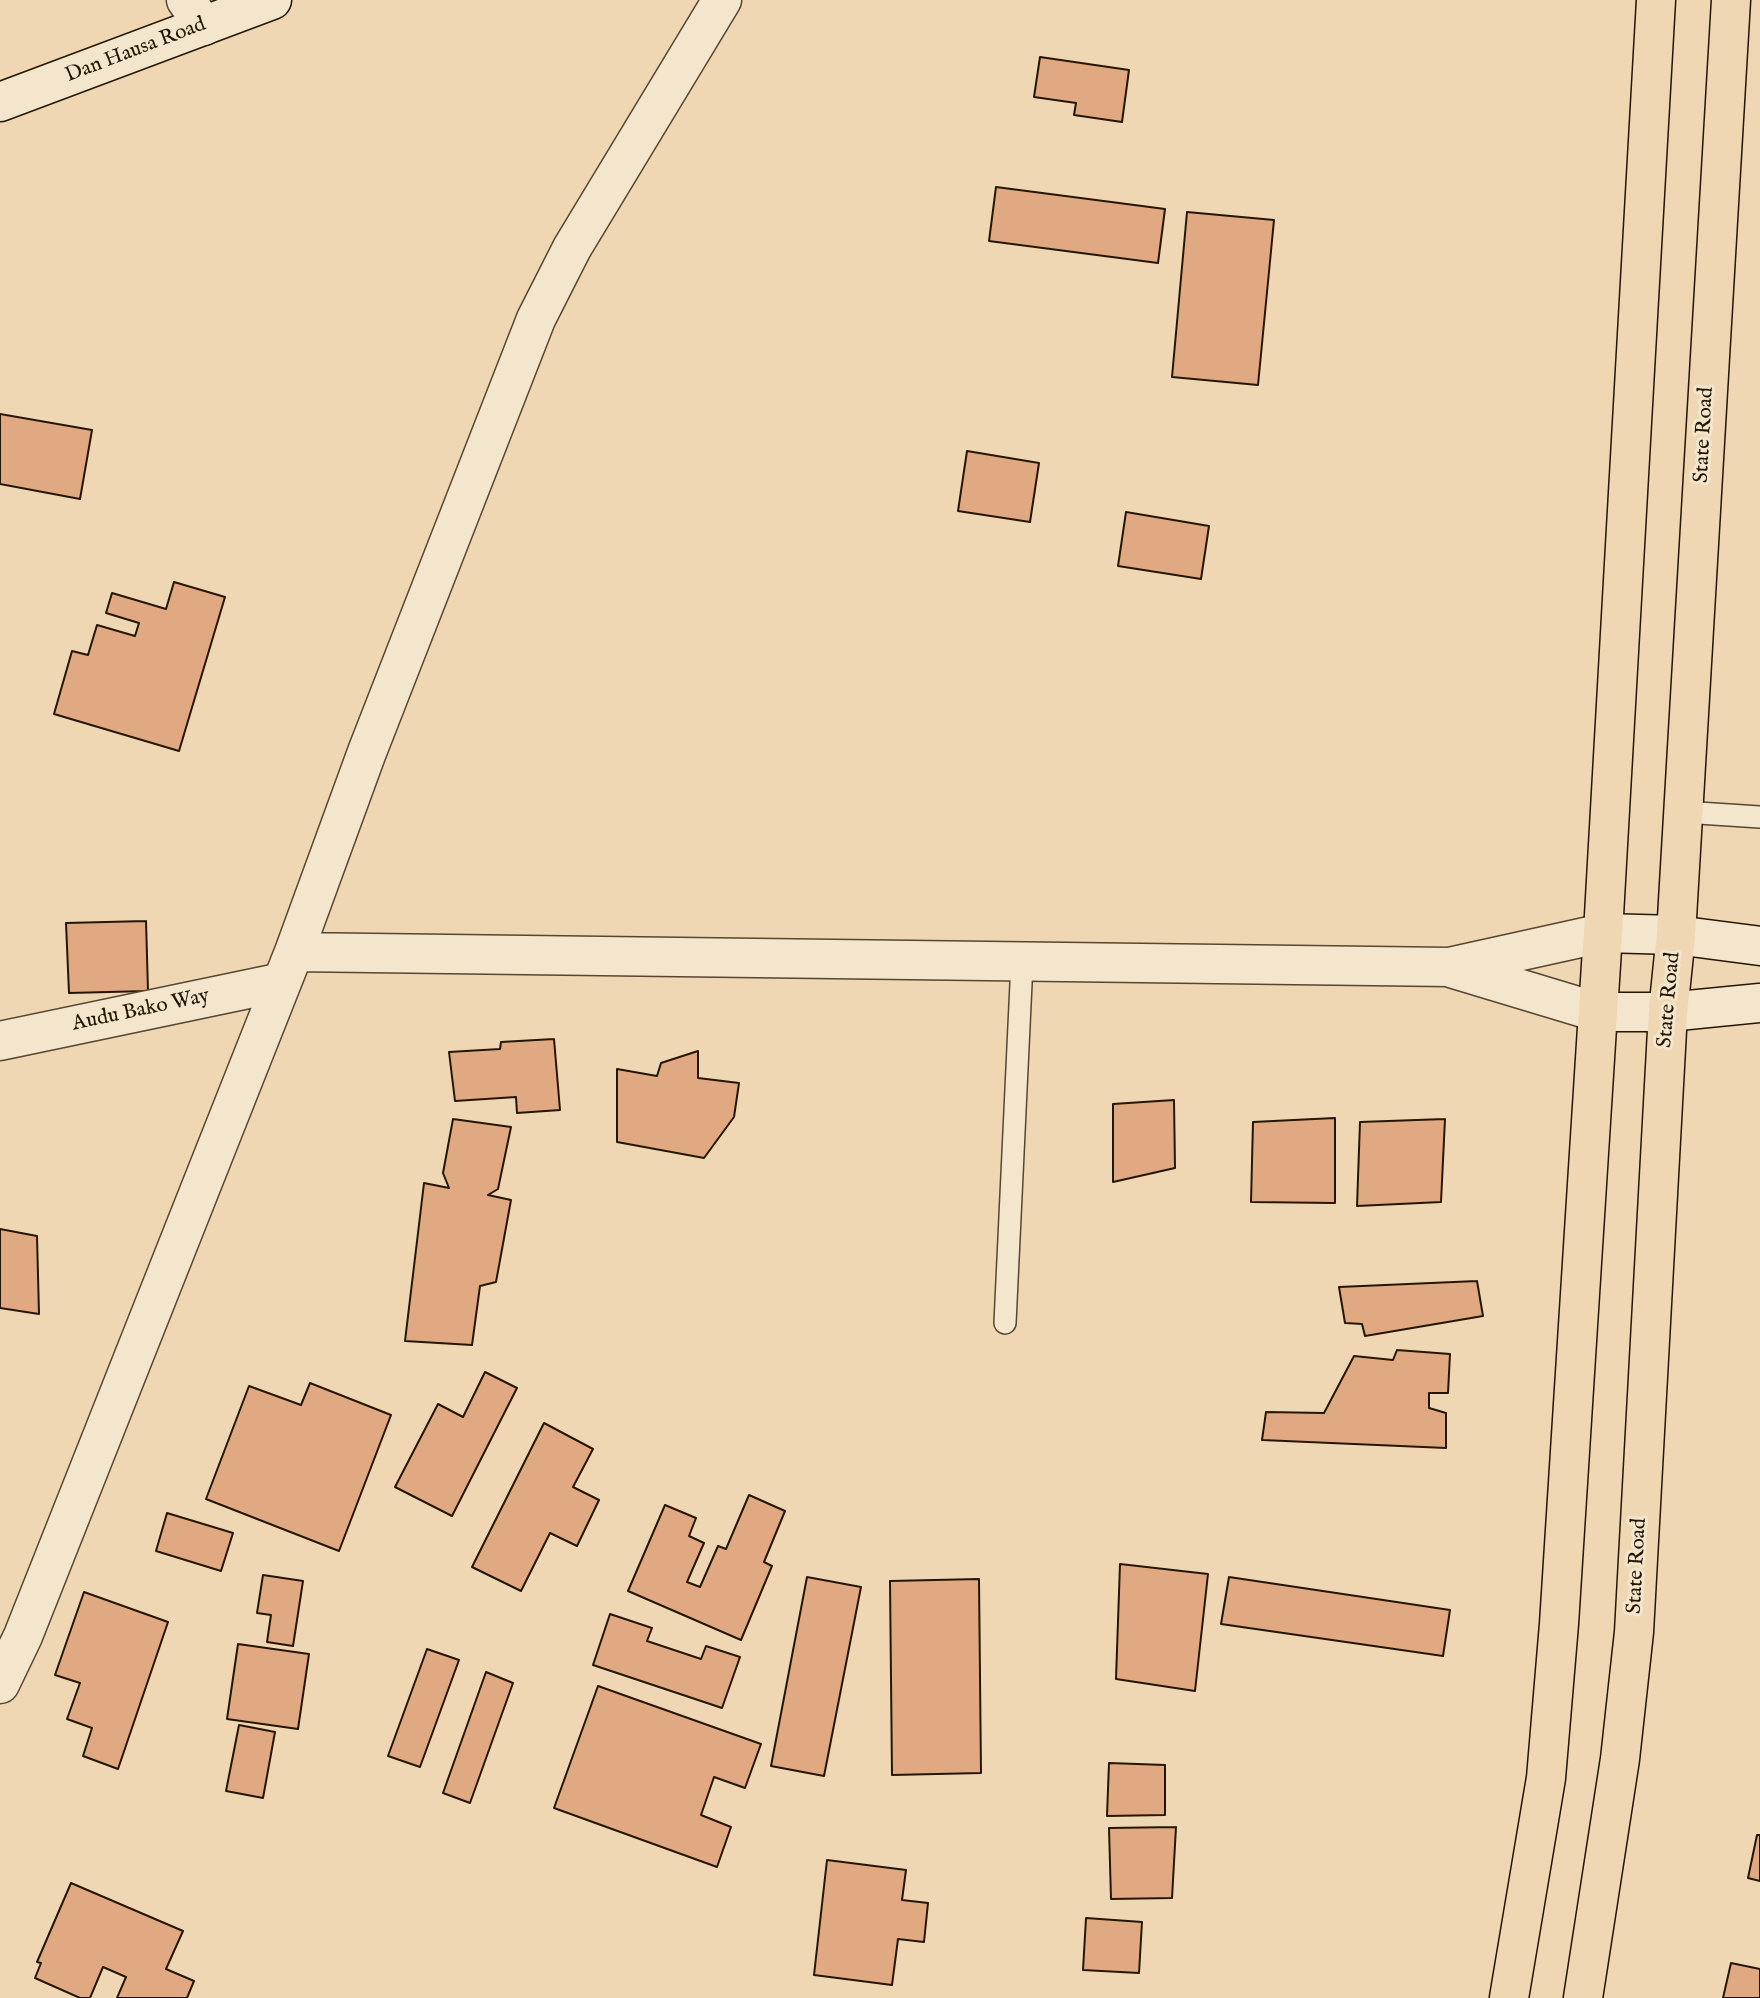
<!DOCTYPE html>
<html>
<head>
<meta charset="utf-8">
<style>
  body { margin:0 }
  canvas { display:block; background:#eed7b2 }
</style>
</head>
<body>
<canvas width="1760" height="1998"></canvas>
<script>
const c = document.querySelector('canvas').getContext('2d');
c.lineJoin = 'round';
function paint(path, color) { c.fillStyle = color; c.fill(path, 'evenodd'); }
const toPath = rows => new Path2D(rows.map(r => 'M' + r).join(''));
function stroke(path, color, width, dash) { c.strokeStyle = color; c.lineWidth = width; c.lineCap = dash ? 'butt' : 'round'; c.setLineDash(dash || []); c.stroke(path); }
function label(font, color, halo, rows, align = 'center') {
  c.font = font + ' "IM FELL English",serif'; c.lineWidth = 6; c.setLineDash([]); c.textBaseline = 'middle'; c.strokeStyle = halo; c.fillStyle = color; for (const [text, x, y, turn = 0] of rows) {
    c.save(); c.translate(x, y); c.rotate((+turn || 0) * Math.PI / 180); c.textAlign = isNaN(turn) ? turn : align; if (halo) c.strokeText(text, 0, 0); c.fillText(text, 0, 0); c.restore();
  }
}
const building = toPath([
  [1040,57,1129,70,1122,122,1074,115,1076,103,1034,97,1040,57],
  [996,187,1165,209,1158,263,989,241,996,187],
  [1187,212,1274,220,1258,385,1172,377,1187,212],
  [0,414,92,430,80,499,0,484,0,414],
  [967,451,1039,463,1030,522,958,511,967,451],
  [1126,512,1209,526,1201,579,1118,566,1126,512],
  [174,582,225,597,179,751,54,714,72,651,88,655,97,625,135,636,139,623,106,613,112,593,166,609,174,582],
  [146,921,148,991,69,993,66,923,146,921],
  [554,1039,560,1110,517,1113,516,1097,455,1101,449,1052,500,1049,501,1042,554,1039],
  [698,1051,698,1078,739,1083,734,1117,704,1158,617,1142,617,1069,657,1076,661,1063,698,1051],
  [1174,1100,1175,1168,1113,1182,1113,1104,1174,1100],
  [1335,1118,1335,1203,1251,1202,1253,1122,1335,1118],
  [453,1119,511,1127,498,1189,488,1195,511,1200,496,1282,480,1286,472,1345,405,1341,424,1183,449,1188,443,1173,453,1119],
  [1445,1119,1441,1202,1357,1206,1360,1122,1445,1119],
  [0,1229,37,1236,39,1314,0,1308,0,1229],
  [1477,1281,1483,1316,1365,1336,1362,1324,1345,1323,1339,1287,1477,1281],
  [1397,1350,1450,1354,1448,1393,1429,1393,1429,1408,1446,1413,1446,1448,1262,1440,1266,1412,1324,1413,1354,1356,1393,1360,1397,1350],
  [485,1372,517,1388,452,1516,395,1487,438,1404,463,1417,485,1372],
  [310,1383,391,1415,339,1551,206,1499,249,1386,301,1405,310,1383],
  [544,1423,593,1449,573,1487,599,1500,577,1546,550,1533,521,1591,472,1567,544,1423],
  [749,1495,785,1511,764,1562,772,1566,741,1640,628,1591,665,1505,696,1518,689,1536,704,1543,687,1582,700,1587,718,1546,726,1549,749,1495],
  [167,1513,233,1533,221,1571,156,1551,167,1513],
  [1120,1564,1208,1574,1195,1691,1116,1679,1120,1564],
  [263,1575,303,1581,293,1646,267,1642,271,1615,257,1613,263,1575],
  [807,1577,861,1587,824,1776,771,1766,807,1577],
  [1229,1577,1450,1610,1443,1656,1221,1624,1229,1577],
  [979,1579,981,1773,892,1775,890,1581,979,1579],
  [84,1592,168,1622,118,1769,83,1756,92,1728,67,1719,80,1683,55,1675,84,1592],
  [610,1614,652,1628,647,1641,701,1659,706,1646,740,1657,722,1708,593,1665,610,1614],
  [238,1644,309,1654,298,1729,227,1719,238,1644],
  [427,1649,459,1660,420,1767,388,1756,427,1649],
  [486,1672,513,1683,470,1803,443,1793,486,1672],
  [598,1686,761,1744,745,1788,714,1777,701,1815,731,1827,717,1867,554,1808,598,1686],
  [239,1725,275,1732,263,1798,226,1791,239,1725],
  [1109,1763,1165,1765,1165,1815,1107,1816,1109,1763],
  [1176,1827,1172,1898,1111,1899,1109,1828,1176,1827],
  [1757,1835,1760,1835,1760,1881,1748,1878,1757,1835],
  [827,1860,906,1870,902,1900,928,1903,924,1942,898,1939,892,1985,814,1975,827,1860],
  [71,1883,183,1931,166,1969,194,1981,187,1998,117,1998,126,1977,103,1967,90,1998,80,1998,35,1978,41,1963,37,1962,71,1883],
  [1086,1918,1142,1922,1139,1973,1083,1970,1086,1918],
  [1731,1963,1760,1969,1760,1998,1723,1998,1731,1963]
]);
paint(building, '#e0a982');
stroke(building, '#251604', 2);
const lane = toPath([
  [1683,812,1760,817],
  [1005,1323,1022,962]
]);
const street = toPath([
  [186,0,204,26],
  [294,952,1449,967,1603,933],
  [1451,968,1597,1012],
  [0,1041,282,982],
  [0,1684,23,1636,294,952,367,752,536,319,572,248,722,0]
]);
const secondary = toPath([
  [0,102,272,0],
  [1603,933,1676,935,1760,946],
  [1597,1012,1668,1012,1760,1003]
]);
const primary = toPath([
  [1509,1998,1546,1778,1559,1624,1603,933,1656,0],
  [1583,1998,1620,1759,1634,1632,1668,1012,1676,935,1731,0]
]);
stroke(lane, '#574630', 24);
stroke(street, '#574630', 41);
stroke(secondary, '#251604', 41);
stroke(primary, '#251604', 41);
stroke(lane, '#f4e5cd', 21);
stroke(street, '#f4e5cd', 38);
stroke(secondary, '#f4e5cd', 38);
stroke(primary, '#eed7b2', 38);
label('21px', '#251604', '#f4e5cd', [
  ["Dan Hausa Road",136,51,-21],
  ["State Road",1705,435,-87],
  ["State Road",1670,1000,-85],
  ["Audu Bako Way",141,1011,-12],
  ["State Road",1638,1566,-87]
]);
</script>
</body>
</html>
